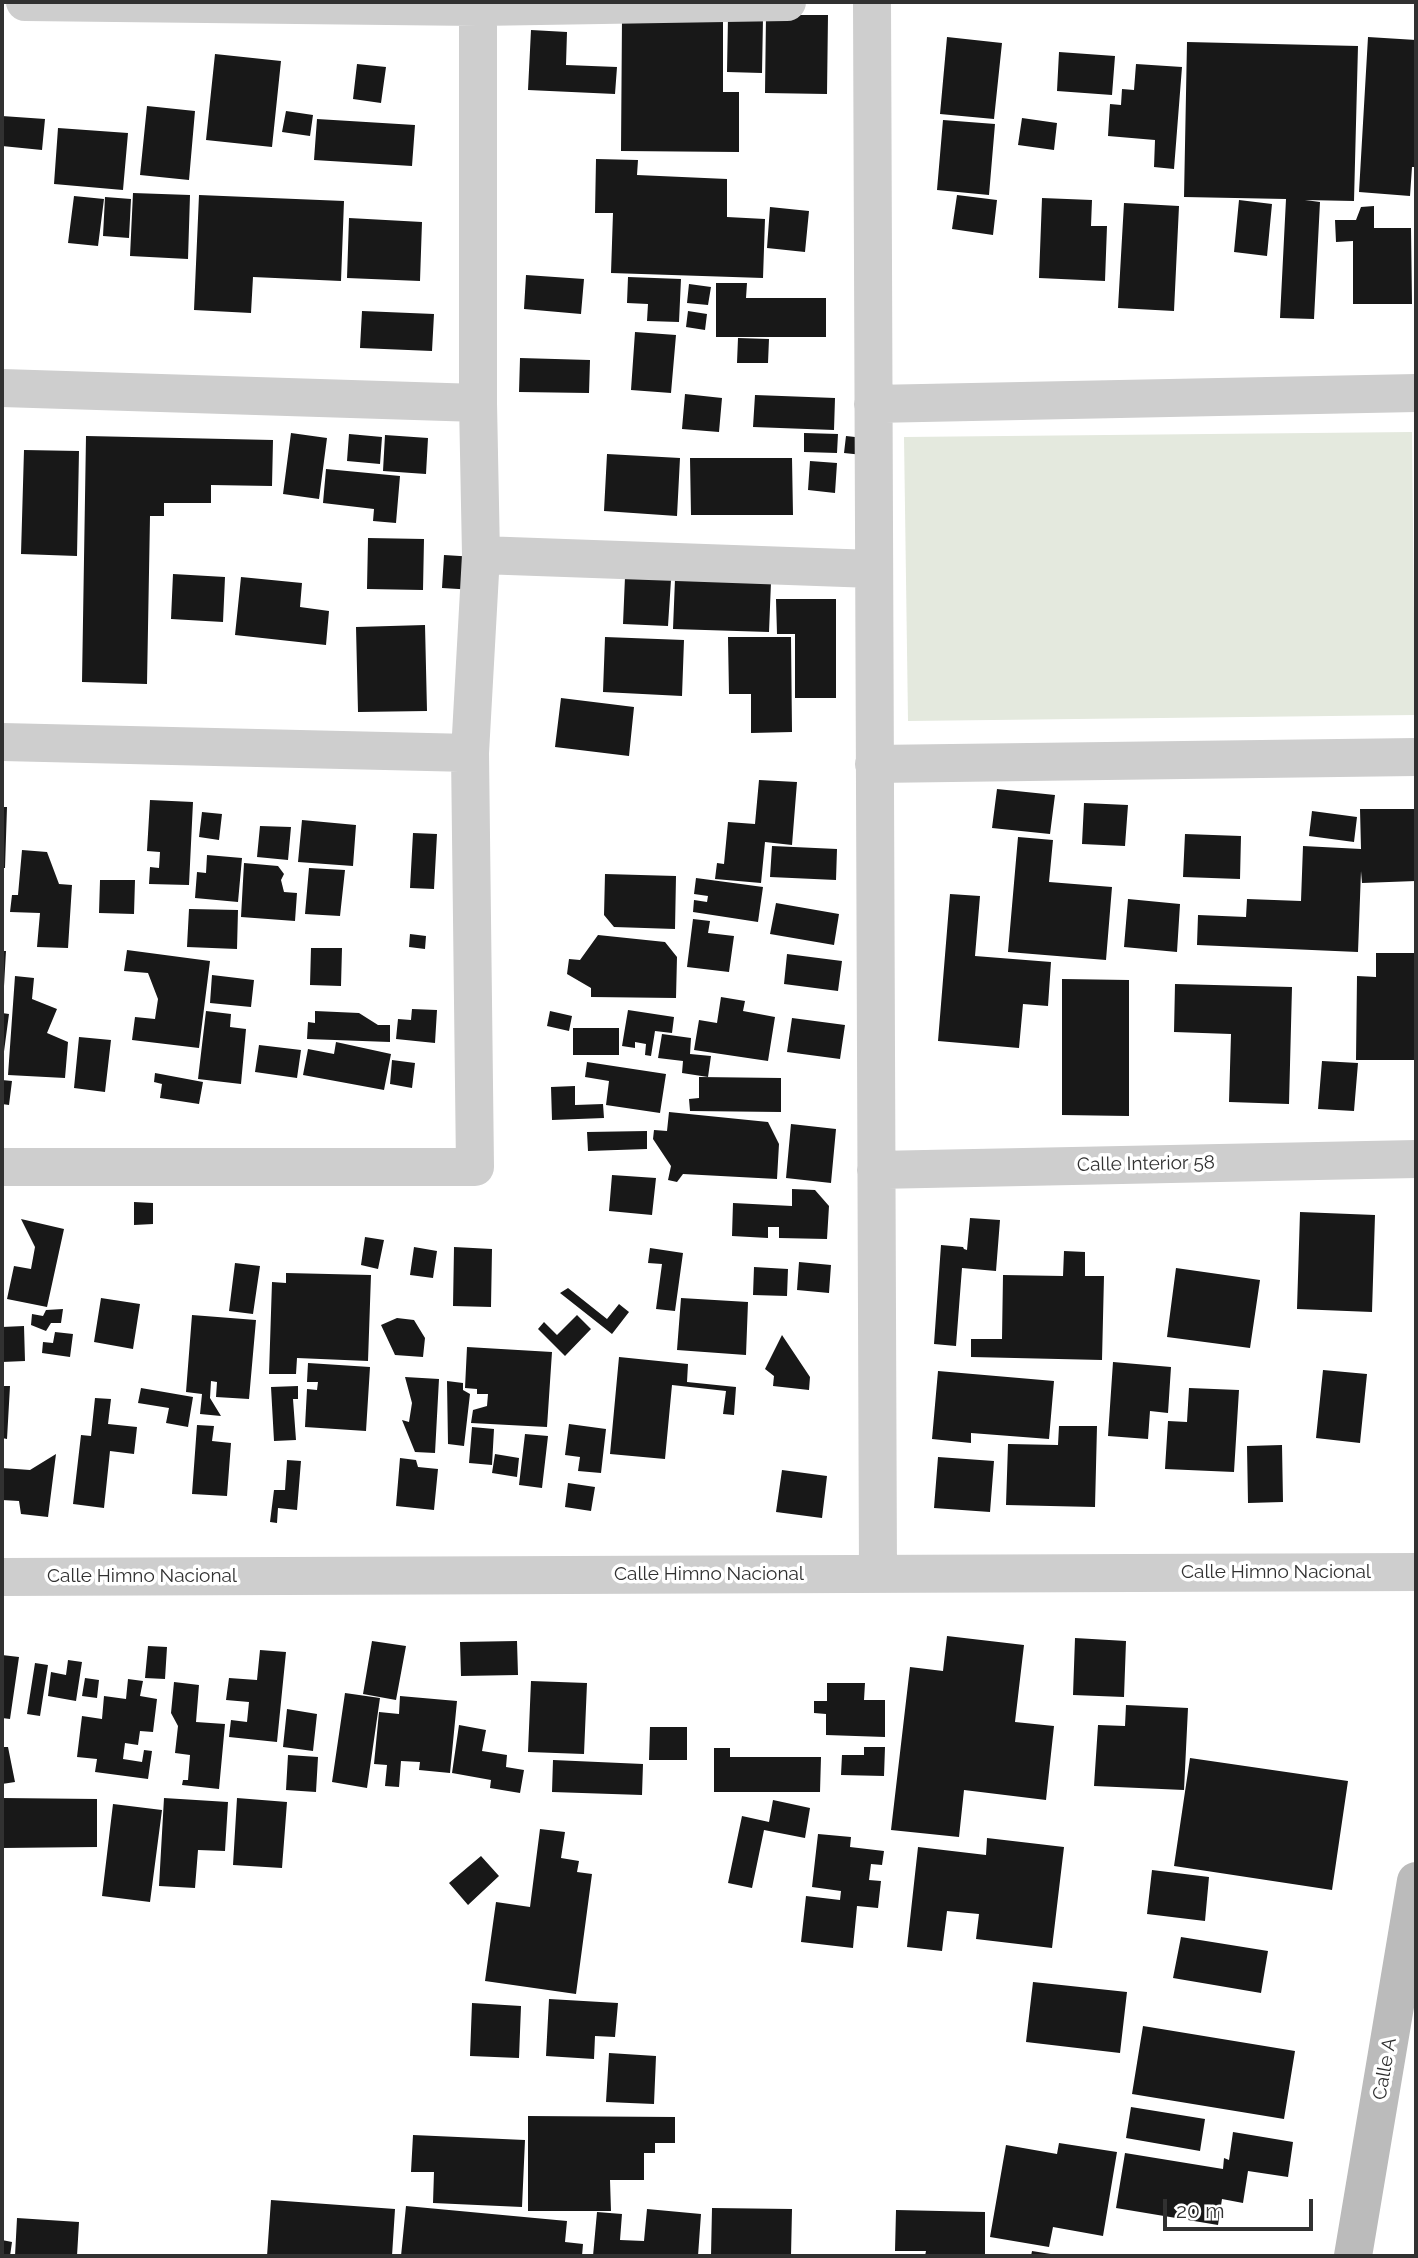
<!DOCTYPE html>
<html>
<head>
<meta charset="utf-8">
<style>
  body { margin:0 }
  #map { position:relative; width:1418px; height:2258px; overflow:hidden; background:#fff; font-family:Raleway,sans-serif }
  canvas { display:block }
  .frame { position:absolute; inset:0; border:4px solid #313131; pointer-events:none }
  .scale { position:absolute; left:1163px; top:2199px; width:150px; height:32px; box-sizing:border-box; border:4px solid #313131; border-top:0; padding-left:9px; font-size:21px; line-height:24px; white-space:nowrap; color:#313131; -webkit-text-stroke:5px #fff; paint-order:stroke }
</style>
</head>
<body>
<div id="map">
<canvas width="1418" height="2258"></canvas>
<div class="frame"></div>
<div class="scale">20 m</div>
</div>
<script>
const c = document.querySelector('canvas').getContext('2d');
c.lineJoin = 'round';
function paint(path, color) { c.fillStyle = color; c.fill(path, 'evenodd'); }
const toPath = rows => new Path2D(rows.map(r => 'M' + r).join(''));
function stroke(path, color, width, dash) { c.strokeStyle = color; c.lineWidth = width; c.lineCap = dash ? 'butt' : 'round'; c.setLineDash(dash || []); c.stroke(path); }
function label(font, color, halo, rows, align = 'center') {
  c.font = font + ' Raleway,sans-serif'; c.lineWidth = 7; c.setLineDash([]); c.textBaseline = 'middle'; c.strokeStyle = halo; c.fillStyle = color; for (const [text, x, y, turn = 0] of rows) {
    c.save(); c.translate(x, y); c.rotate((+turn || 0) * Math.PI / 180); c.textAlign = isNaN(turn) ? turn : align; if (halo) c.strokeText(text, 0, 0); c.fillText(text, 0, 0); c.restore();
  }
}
paint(toPath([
  [1412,432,1415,715,908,721,904,437]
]), '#e4e9de');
paint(toPath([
  [766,15,828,15,827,94,765,93],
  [728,17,763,18,762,73,727,72],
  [622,18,723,18,723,92,739,92,739,152,621,151],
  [531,30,567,32,566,65,617,67,615,94,528,90],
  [947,37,1002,43,994,119,940,114],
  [1368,37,1416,40,1416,167,1412,167,1410,196,1359,192],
  [1187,42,1358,46,1354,201,1305,200,1320,202,1314,319,1280,318,1286,199,1184,197],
  [1059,52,1115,56,1112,95,1057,91],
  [215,54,281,61,272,147,206,140],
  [357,64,386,67,381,103,353,99],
  [1136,64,1182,67,1174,169,1154,167,1155,140,1108,136,1110,104,1121,105,1122,89,1134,90],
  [147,106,195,111,189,180,140,175],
  [286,111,313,115,310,136,282,132],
  [2,116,45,119,42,150,2,146],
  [1022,118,1057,123,1054,150,1018,145],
  [317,119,415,125,412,166,314,160],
  [943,120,995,124,989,195,937,190],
  [58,128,128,133,123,190,54,184],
  [596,159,638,160,637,175,727,179,727,217,765,219,763,278,611,273,613,213,595,213],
  [133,193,190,195,188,259,130,256],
  [199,195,344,201,341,281,253,277,251,313,194,310],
  [957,195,997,200,993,235,952,229],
  [74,196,104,199,98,246,68,243],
  [105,197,131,199,129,238,103,236],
  [1042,198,1092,200,1091,226,1107,226,1105,281,1039,278],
  [1239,200,1272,204,1267,256,1234,252],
  [1124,203,1179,206,1174,311,1118,308],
  [1374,206,1374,228,1411,228,1412,304,1353,304,1353,241,1336,242,1335,220,1356,220,1361,207],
  [770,207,809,211,805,252,767,248],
  [349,218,422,222,420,281,347,278],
  [526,275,584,279,581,314,524,309],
  [628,277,681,279,679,322,647,321,648,304,627,303],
  [716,283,747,283,746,298,826,298,826,337,716,337],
  [689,284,711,287,708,305,687,303],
  [362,311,434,314,432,351,360,348],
  [688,311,707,314,705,330,686,327],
  [635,332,676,335,671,393,631,390],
  [738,338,769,339,768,363,737,363],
  [520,358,590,360,589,393,519,392],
  [685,394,722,398,719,432,682,429],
  [755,395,835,398,834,430,753,427],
  [291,433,327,438,319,499,283,494],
  [804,433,838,434,837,453,804,452],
  [349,434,382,437,380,464,347,461],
  [385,435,428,438,426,474,383,471],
  [86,436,273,440,272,486,211,485,211,503,164,503,164,516,150,516,147,684,82,682],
  [846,436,864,438,863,455,844,453],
  [24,450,79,451,77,556,21,554],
  [607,454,680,458,677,516,604,511],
  [690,458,792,458,793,515,691,515],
  [810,461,837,463,835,493,808,490],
  [326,469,400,476,396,523,373,521,374,509,323,503],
  [368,538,424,539,423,590,367,589],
  [444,555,476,557,475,590,442,588],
  [173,574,225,577,223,622,171,619],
  [241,577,302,583,300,607,329,611,326,645,235,635],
  [625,577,671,580,668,626,623,624],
  [675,579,771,582,769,632,673,629],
  [776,599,836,599,836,698,795,698,795,634,777,634],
  [425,625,427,711,358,712,356,627],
  [605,637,684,640,682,696,603,692],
  [728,637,791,637,792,732,751,733,751,694,729,694],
  [561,698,634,707,629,756,555,747],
  [759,780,797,782,792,845,765,842,761,883,715,879,717,863,724,864,728,822,755,824],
  [997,789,1055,795,1050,834,992,828],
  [150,800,193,802,189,885,149,884,150,867,159,868,160,852,147,851],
  [1084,803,1128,805,1125,846,1082,844],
  [2,807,7,807,5,868,2,868],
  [1360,809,1416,809,1416,881,1362,883,1361,871,1358,952,1197,945,1198,915,1246,917,1247,899,1301,901,1303,846,1361,849],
  [1312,811,1357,817,1354,842,1309,836],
  [202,812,222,814,219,840,199,837],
  [302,820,356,825,353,866,298,862],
  [260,826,291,827,288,860,257,857],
  [413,833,437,834,434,889,410,888],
  [1185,834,1241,836,1240,879,1183,877],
  [1018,837,1053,840,1049,882,1112,887,1106,960,1008,952],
  [772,846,837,849,836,880,770,877],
  [22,850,47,852,59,884,72,885,68,948,37,947,40,913,10,912,12,895,18,895],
  [207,855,242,858,238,902,195,898,197,872,206,873],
  [244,863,278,866,284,874,281,880,284,892,297,893,295,921,241,917],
  [309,868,345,870,340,916,305,914],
  [605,874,676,876,675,929,614,927,604,915],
  [696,878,763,887,758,922,693,912,694,900,707,902,708,896,694,894],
  [100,880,135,880,134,914,99,913],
  [950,894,980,896,975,956,1051,962,1048,1006,1023,1004,1019,1048,938,1041],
  [1128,899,1180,904,1177,952,1124,947],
  [776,903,839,914,834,945,770,934],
  [189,909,238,910,237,949,187,947],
  [693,919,710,921,708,933,734,936,729,972,687,967],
  [410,934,426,936,425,949,409,947],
  [598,935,665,942,677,957,676,998,591,997,591,988,567,974,569,959,580,960],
  [311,948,342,948,341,986,310,985],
  [127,950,210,961,199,1048,132,1040,135,1017,155,1019,158,999,148,973,124,971],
  [2,951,6,951,4,986,2,986],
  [1376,953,1416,953,1416,1060,1356,1060,1357,976,1376,977],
  [787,954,842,961,838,991,784,984],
  [212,975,254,980,251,1007,210,1003],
  [15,976,34,978,32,999,57,1009,47,1033,68,1042,65,1078,8,1075],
  [1062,979,1129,980,1129,1116,1062,1115],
  [1175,984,1292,987,1289,1104,1229,1102,1231,1034,1174,1032],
  [721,997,745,1001,743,1011,775,1017,768,1061,694,1050,699,1020,717,1023],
  [412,1009,437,1010,435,1043,396,1039,398,1019,411,1020],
  [628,1010,674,1017,672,1033,655,1031,651,1056,645,1055,646,1044,635,1042,635,1048,622,1046],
  [206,1011,231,1014,230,1027,246,1029,241,1084,198,1079],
  [315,1011,359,1013,378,1025,390,1025,390,1042,307,1039,308,1022,315,1023],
  [550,1011,572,1016,569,1031,547,1026],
  [2,1013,9,1014,3,1059,2,1059],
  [792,1018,845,1025,840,1059,787,1052],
  [573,1028,619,1028,619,1055,573,1055],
  [662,1034,691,1038,690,1054,711,1056,708,1077,682,1073,683,1061,658,1058],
  [79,1037,111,1040,105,1092,74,1088],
  [336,1042,391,1054,384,1090,303,1075,308,1049,334,1054],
  [259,1045,301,1050,297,1078,255,1072],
  [392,1060,415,1063,412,1088,390,1084],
  [1322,1061,1358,1063,1354,1111,1318,1109],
  [587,1062,666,1074,660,1113,606,1105,609,1081,585,1077],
  [155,1073,203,1082,199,1104,160,1098,162,1084,154,1082],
  [699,1077,781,1078,781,1112,690,1111,689,1099,699,1098],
  [2,1080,12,1081,9,1105,2,1104],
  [575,1086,575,1105,603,1104,604,1118,552,1120,551,1087],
  [669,1112,768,1122,779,1144,777,1179,683,1174,677,1182,668,1180,671,1166,653,1139,654,1130,667,1131],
  [791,1124,836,1129,831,1183,786,1178],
  [647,1131,647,1149,588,1151,587,1132],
  [612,1175,656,1178,652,1215,609,1211],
  [792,1189,815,1190,829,1206,827,1239,779,1238,779,1227,768,1227,768,1238,732,1236,733,1203,792,1206],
  [134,1202,153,1203,153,1224,134,1225],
  [1300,1212,1375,1215,1372,1312,1297,1309],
  [970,1218,1000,1220,996,1271,962,1268,956,1346,934,1344,941,1245,963,1247,964,1249,967,1250],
  [21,1219,64,1229,47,1307,7,1299,14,1266,31,1269,35,1247],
  [365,1237,384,1240,378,1269,361,1265],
  [414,1247,437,1251,433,1278,410,1275],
  [454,1247,492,1249,491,1307,453,1306],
  [650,1248,683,1253,675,1311,656,1309,662,1264,648,1263],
  [1064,1251,1085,1252,1085,1276,1104,1276,1102,1360,971,1357,971,1339,1002,1339,1003,1275,1063,1276],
  [799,1262,831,1265,829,1293,797,1290],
  [235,1263,260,1266,253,1314,229,1311],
  [754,1267,788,1269,787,1296,753,1295],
  [1176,1268,1260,1280,1250,1348,1167,1337],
  [286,1273,371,1275,368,1361,297,1358,296,1374,269,1374,272,1282,286,1283],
  [568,1288,607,1319,619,1304,629,1312,612,1334,560,1293],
  [101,1298,140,1304,133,1349,94,1342],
  [681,1298,748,1302,746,1355,677,1350],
  [63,1309,61,1323,51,1323,46,1331,31,1325,32,1314,43,1316,46,1310],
  [192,1315,256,1320,249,1399,216,1397,217,1382,211,1381,210,1398,221,1416,200,1414,202,1394,186,1392],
  [577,1315,591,1329,565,1356,538,1329,544,1322,557,1335],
  [397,1318,414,1320,425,1338,423,1357,395,1355,381,1325],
  [24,1326,25,1361,2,1362,2,1327],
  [55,1332,73,1334,70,1357,42,1353,43,1342,53,1343],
  [782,1335,810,1377,809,1390,773,1386,774,1376,765,1369],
  [467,1347,552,1352,547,1427,471,1423,473,1410,487,1406,488,1394,477,1394,477,1389,465,1388],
  [619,1357,688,1364,687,1382,736,1387,734,1415,723,1414,726,1391,672,1385,665,1459,610,1454],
  [1113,1362,1171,1367,1168,1413,1150,1411,1148,1439,1108,1436],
  [308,1363,370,1367,366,1431,305,1427,307,1389,317,1390,318,1382,307,1382],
  [1323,1370,1367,1374,1360,1443,1316,1438],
  [938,1371,1054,1381,1049,1439,971,1433,971,1443,932,1439],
  [405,1377,439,1379,435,1453,415,1452,402,1420,409,1422,412,1403],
  [447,1381,463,1383,463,1390,470,1394,464,1446,448,1444],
  [2,1386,10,1386,7,1439,2,1438],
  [298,1386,298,1399,293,1399,296,1440,274,1441,271,1387],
  [141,1388,193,1397,188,1427,166,1423,169,1408,138,1403],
  [1189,1388,1239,1390,1234,1472,1165,1469,1168,1421,1187,1422],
  [95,1398,111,1399,108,1424,137,1427,134,1454,110,1451,104,1508,73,1504,81,1435,91,1436],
  [569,1424,606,1429,601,1473,578,1471,580,1457,565,1455],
  [197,1425,214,1426,212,1441,231,1443,227,1496,192,1494],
  [1059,1426,1097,1426,1095,1507,1006,1505,1008,1444,1058,1445],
  [472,1427,494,1429,492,1465,469,1463],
  [525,1434,548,1436,542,1488,519,1485],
  [1282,1445,1283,1502,1248,1503,1247,1446],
  [56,1454,48,1517,21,1514,19,1501,2,1500,2,1468,30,1470],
  [495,1454,519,1458,517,1477,492,1473],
  [938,1457,994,1461,990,1512,934,1508],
  [400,1458,416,1460,418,1467,438,1469,434,1510,396,1506],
  [287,1460,301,1461,297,1510,278,1508,277,1523,270,1522,274,1490,285,1490],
  [782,1470,827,1476,822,1518,776,1512],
  [568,1483,595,1487,591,1511,565,1507],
  [947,1636,1024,1645,1015,1722,1054,1726,1046,1800,964,1790,959,1837,891,1830,910,1667,943,1671],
  [1075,1638,1126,1641,1124,1697,1073,1695],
  [372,1641,406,1646,396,1700,363,1694],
  [517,1641,518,1675,461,1676,460,1642],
  [148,1646,167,1647,165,1679,145,1678],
  [260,1650,286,1652,277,1742,229,1737,231,1720,247,1722,249,1702,226,1700,229,1678,257,1680],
  [2,1655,19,1657,10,1719,2,1718],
  [68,1660,82,1662,76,1701,48,1696,51,1672,66,1675],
  [35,1663,48,1665,40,1716,27,1714],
  [85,1678,99,1680,97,1698,82,1696],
  [128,1679,143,1681,140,1696,157,1699,153,1732,140,1731,138,1745,125,1743,123,1759,142,1762,144,1750,152,1751,148,1779,95,1772,97,1759,77,1757,82,1716,102,1719,104,1696,126,1699],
  [531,1681,587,1683,584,1754,528,1752],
  [174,1682,199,1685,196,1722,225,1724,219,1789,182,1785,183,1780,188,1780,190,1755,175,1753,178,1726,171,1713],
  [827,1683,865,1683,864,1700,885,1700,885,1737,826,1735,826,1714,814,1713,814,1701,827,1701],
  [345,1693,380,1698,367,1788,332,1782],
  [400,1696,457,1701,450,1773,419,1770,420,1762,401,1761,399,1787,385,1786,387,1765,374,1764,379,1712,399,1714],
  [1126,1705,1188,1708,1184,1790,1094,1786,1098,1725,1125,1726],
  [287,1709,317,1714,313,1751,283,1747],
  [459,1725,486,1730,482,1751,507,1755,506,1767,524,1770,520,1793,490,1788,491,1780,452,1773],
  [650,1727,687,1727,687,1760,649,1760],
  [2,1747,8,1747,15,1782,2,1784],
  [864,1747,885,1747,884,1776,841,1775,842,1755,864,1755],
  [714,1748,730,1748,730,1757,821,1757,820,1792,714,1792],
  [288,1755,318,1757,316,1792,286,1790],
  [1190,1758,1348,1781,1332,1890,1174,1866],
  [553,1760,643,1764,642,1795,552,1792],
  [2,1798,97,1799,97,1847,2,1848],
  [164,1798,228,1802,225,1851,198,1850,195,1888,159,1886],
  [237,1798,287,1802,282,1868,233,1865],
  [773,1800,810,1808,805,1838,764,1830,752,1888,728,1883,742,1816,769,1822],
  [113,1804,162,1810,150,1902,102,1896],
  [540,1829,565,1832,561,1858,579,1861,577,1872,592,1874,576,1994,485,1981,496,1902,530,1907],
  [818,1834,851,1837,850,1847,884,1851,882,1865,871,1864,869,1880,881,1881,878,1908,857,1906,853,1948,801,1942,806,1896,840,1900,841,1891,812,1887],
  [987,1838,1064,1847,1052,1948,976,1939,979,1914,947,1911,942,1951,907,1947,918,1847,986,1855],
  [481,1856,499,1876,468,1905,449,1883],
  [1152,1870,1209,1877,1205,1921,1147,1914],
  [1181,1937,1268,1951,1261,1993,1173,1978],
  [1033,1982,1127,1992,1120,2053,1026,2042],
  [549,1999,618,2003,615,2037,595,2036,594,2059,546,2056],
  [472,2003,521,2006,519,2058,470,2056],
  [1143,2026,1295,2051,1284,2119,1132,2094],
  [609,2053,656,2056,654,2104,606,2102],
  [1131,2107,1205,2119,1200,2151,1126,2138],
  [528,2116,675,2117,675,2143,655,2143,655,2153,644,2153,644,2180,610,2180,611,2211,528,2211],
  [1233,2132,1293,2142,1288,2177,1248,2171,1243,2203,1222,2199,1218,2225,1116,2208,1125,2153,1223,2169,1224,2158,1229,2160],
  [413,2135,525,2140,522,2207,433,2203,434,2172,411,2172],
  [1059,2143,1117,2152,1103,2236,1053,2227,1049,2247,990,2237,1006,2145,1057,2154],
  [271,2200,395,2209,392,2256,267,2256],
  [406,2206,567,2221,565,2242,583,2244,582,2256,401,2256],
  [712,2208,792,2209,791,2256,711,2256],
  [647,2209,701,2214,698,2256,593,2256,597,2212,622,2214,620,2240,644,2241],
  [896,2210,985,2212,985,2256,925,2256,926,2251,895,2251],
  [17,2218,79,2222,77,2256,15,2256],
  [2,2240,12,2242,10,2256,2,2256],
  [1032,2251,1057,2255,1057,2256,1031,2256]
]), '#181818');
stroke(toPath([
  [25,2,478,7,787,2],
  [872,2,878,1574],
  [2,388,478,403],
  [873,404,1416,393],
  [481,555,873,569],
  [2,742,470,753],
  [874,764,1416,757],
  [2,1167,475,1167,470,753,481,555,478,403,478,7],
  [876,1170,1416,1159],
  [2,1577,1416,1572]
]), '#cecece', 38);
stroke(toPath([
  [1353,2256,1416,1881]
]), '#bbb', 38);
label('19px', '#313131', '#fff', [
  ["Calle Interior 58",1146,1164,-1],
  ["Calle Himno Nacional",1276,1572],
  ["Calle Himno Nacional",709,1574],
  ["Calle Himno Nacional",142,1576],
  ["Calle A",1385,2069,-80]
]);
</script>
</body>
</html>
